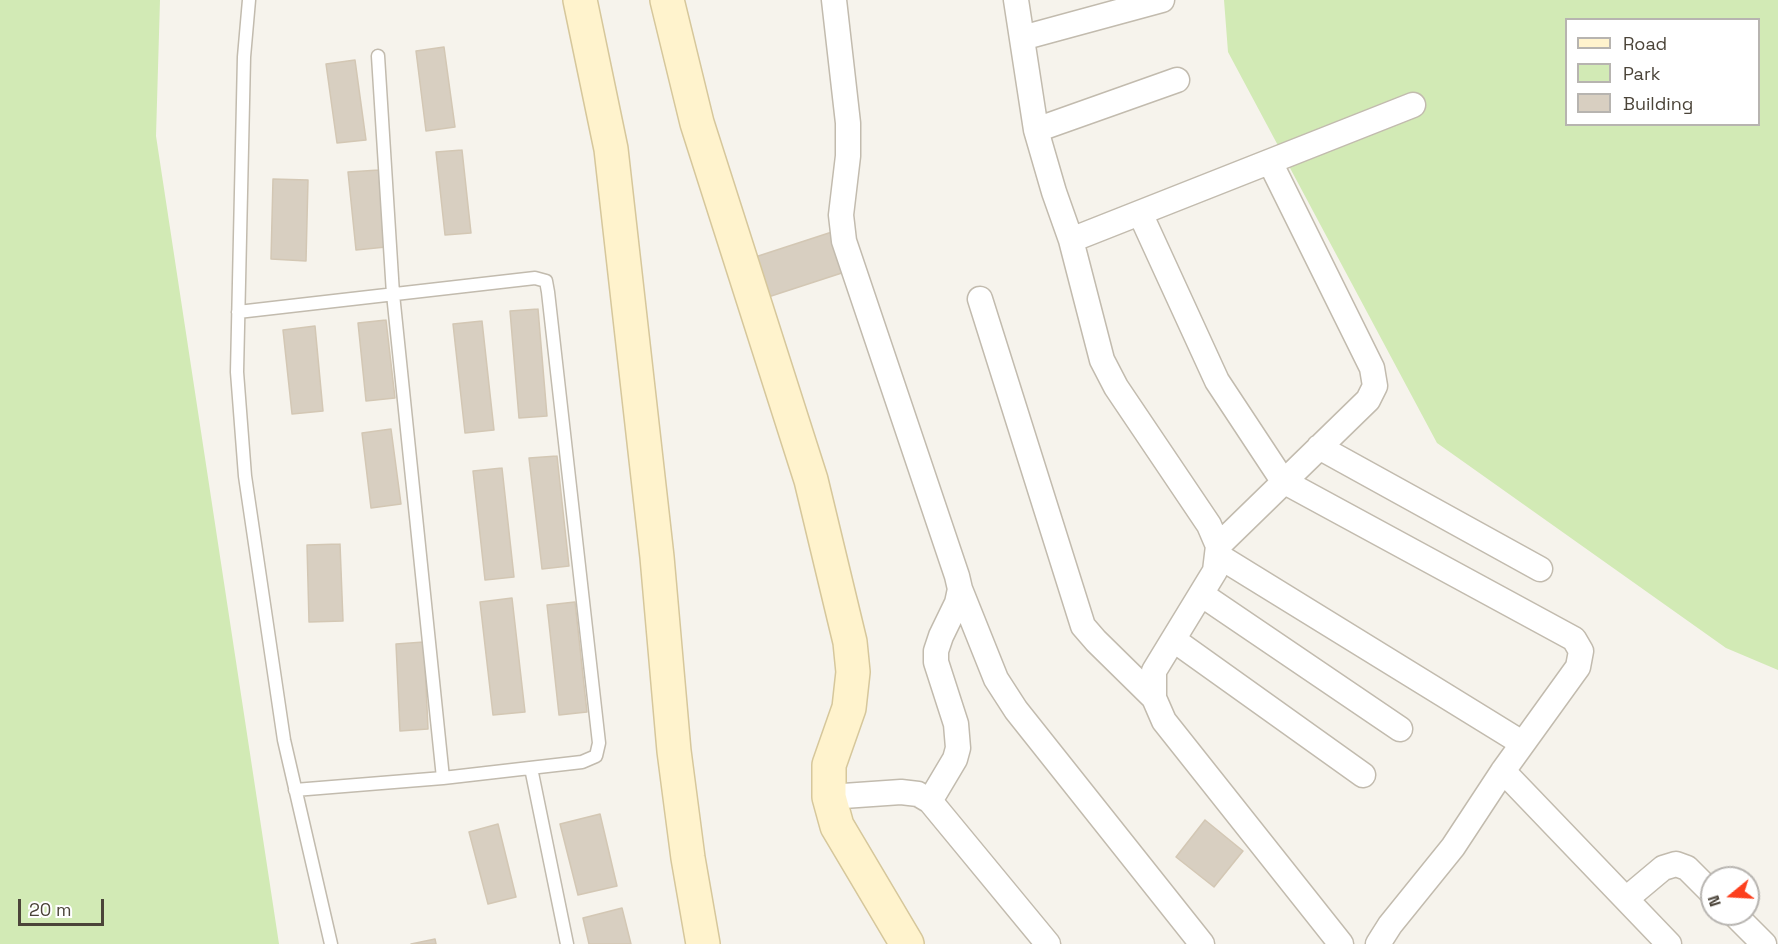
<!DOCTYPE html>
<html>
<head>
<meta charset="utf-8">
<style>
  body { margin:0 }
  #map { position:relative; width:1778px; height:944px; overflow:hidden; background:#f6f3ec; font-family:"Space Grotesk",sans-serif }
  canvas { display:block }
  .legend { position:absolute; left:1565px; top:18px; width:195px; height:108px; box-sizing:border-box; background:#fff; border:2px solid #b7b4b0; margin:0; padding:8px 10px; list-style:none; font-size:18px; color:#4b4439 }
  .legend li { display:flex; align-items:center; gap:12px; height:30px }
  .legend b { width:30px; border:2px solid #b7b4b0 }
  .north { position:absolute; left:1700px; top:866px; width:60px; height:60px; box-sizing:border-box; background:#fff; border:2px solid #b7b4b0; border-radius:50%; rotate:252deg; font-size:16px; font-weight:700; line-height:24px; text-align:center; color:#4b4439 }
  .north::after { content:''; display:block; margin:auto; width:21px; height:27px; background:#fc3f1d; clip-path:polygon(50% 0,100% 100%,50% 72%,0 100%) }
  .scale { position:absolute; left:18px; top:899px; width:86px; height:27px; box-sizing:border-box; border:3px solid #4b4439; border-top:0; padding-left:8px; font-size:18px; line-height:21px; white-space:nowrap; color:#4b4439; -webkit-text-stroke:4px #fff; paint-order:stroke }
</style>
</head>
<body>
<div id="map">
<canvas width="1778" height="944"></canvas>
<ul class="legend">
<li><b style="height:8px;background:#fff3cd"></b>Road</li>
<li><b style="height:16px;background:#d2eab5"></b>Park</li>
<li><b style="height:16px;background:#d8cfc1"></b>Building</li>
</ul>
<div class="north">N</div>
<div class="scale">20 m</div>
</div>
<script>
const c = document.querySelector('canvas').getContext('2d');
c.lineJoin = 'round';
function paint(path, color) { c.fillStyle = color; c.fill(path, 'evenodd'); }
const toPath = rows => new Path2D(rows.map(r => 'M' + r).join(''));
function stroke(path, color, width, dash) { c.strokeStyle = color; c.lineWidth = width; c.lineCap = dash ? 'butt' : 'round'; c.setLineDash(dash || []); c.stroke(path); }
paint(toPath([
  [0,0,160,0,156,136,279,944,0,944],
  [1224,0,1778,0,1778,670,1726,648,1437,443,1228,52],
  [1566,20,1758,20,1758,124,1566,124]
]), '#d2eab5');
const building = toPath([
  [444,47,455,127,426,131,416,51,444,47],
  [355,60,366,140,337,143,326,64,355,60],
  [462,150,471,233,445,235,436,152,462,150],
  [379,170,386,247,356,250,348,172,379,170],
  [273,179,308,180,306,261,271,259,273,179],
  [838,230,851,270,759,300,746,260,838,230],
  [538,309,547,416,519,418,510,311,538,309],
  [386,320,395,398,366,401,358,323,386,320],
  [482,321,494,430,465,433,453,324,482,321],
  [315,326,323,411,292,414,283,330,315,326],
  [391,429,401,504,371,508,362,433,391,429],
  [557,456,569,566,542,569,529,458,557,456],
  [502,468,514,577,485,580,473,471,502,468],
  [340,544,343,621,309,622,307,545,340,544],
  [512,598,525,712,493,715,480,602,512,598],
  [575,602,587,712,559,715,547,605,575,602],
  [424,642,428,729,400,731,396,644,424,642],
  [600,814,617,886,578,895,560,824,600,814],
  [1205,820,1243,851,1214,887,1176,857,1205,820],
  [498,824,516,897,488,904,469,832,498,824],
  [622,908,631,944,589,944,583,918,622,908],
  [435,939,436,944,411,944,435,939]
]);
paint(building, '#d8cfc1');
stroke(building, '#d3c7b4', 1.5);
const lane = toPath([
  [249,0,244,57,237,372,245,476,284,740,331,944],
  [378,56,393,294,443,778],
  [238,312,535,278,546,281,548,292,599,743,596,756,582,762,443,778,295,790],
  [531,768,567,944]
]);
const street = toPath([
  [834,0,848,123,848,156,841,215,844,241,957,576,960,589,957,603,941,636,936,651,936,662,956,724,958,748,955,759,930,801],
  [1016,0,1036,130,1054,192,1071,240,1102,360,1116,387,1209,525,1218,546,1215,571,1154,671,1154,698,1164,721,1341,944],
  [1022,38,1162,0],
  [1036,130,1177,80],
  [1140,213,1217,381,1283,481,1574,639,1581,651,1578,667,1503,771,1453,847,1390,925,1378,944],
  [1071,240,1413,105],
  [980,299,1083,626,1096,641,1154,698],
  [1319,447,1540,569],
  [1218,546,1368,400,1375,386,1372,368,1270,162],
  [1217,555,1522,743],
  [960,589,996,679,1016,710,1202,944],
  [1201,594,1400,729],
  [1174,640,1363,775],
  [1503,771,1669,944],
  [829,797,901,792,918,794,930,801,1048,944],
  [1626,899,1663,868,1676,864,1687,868,1712,893],
  [1734,914,1764,944]
]);
const secondary = toPath([
  [580,0,611,149,657,557,674,751,688,858,703,944],
  [667,0,697,123,811,480,850,642,853,672,849,708,829,765,829,797,837,826,907,944]
]);
stroke(lane, '#c2bbae', 15);
stroke(street, '#c2bbae', 27);
stroke(secondary, '#d6c79b', 36);
stroke(lane, '#fff', 12);
stroke(street, '#fff', 24);
stroke(secondary, '#fff3cd', 33);
</script>
</body>
</html>
